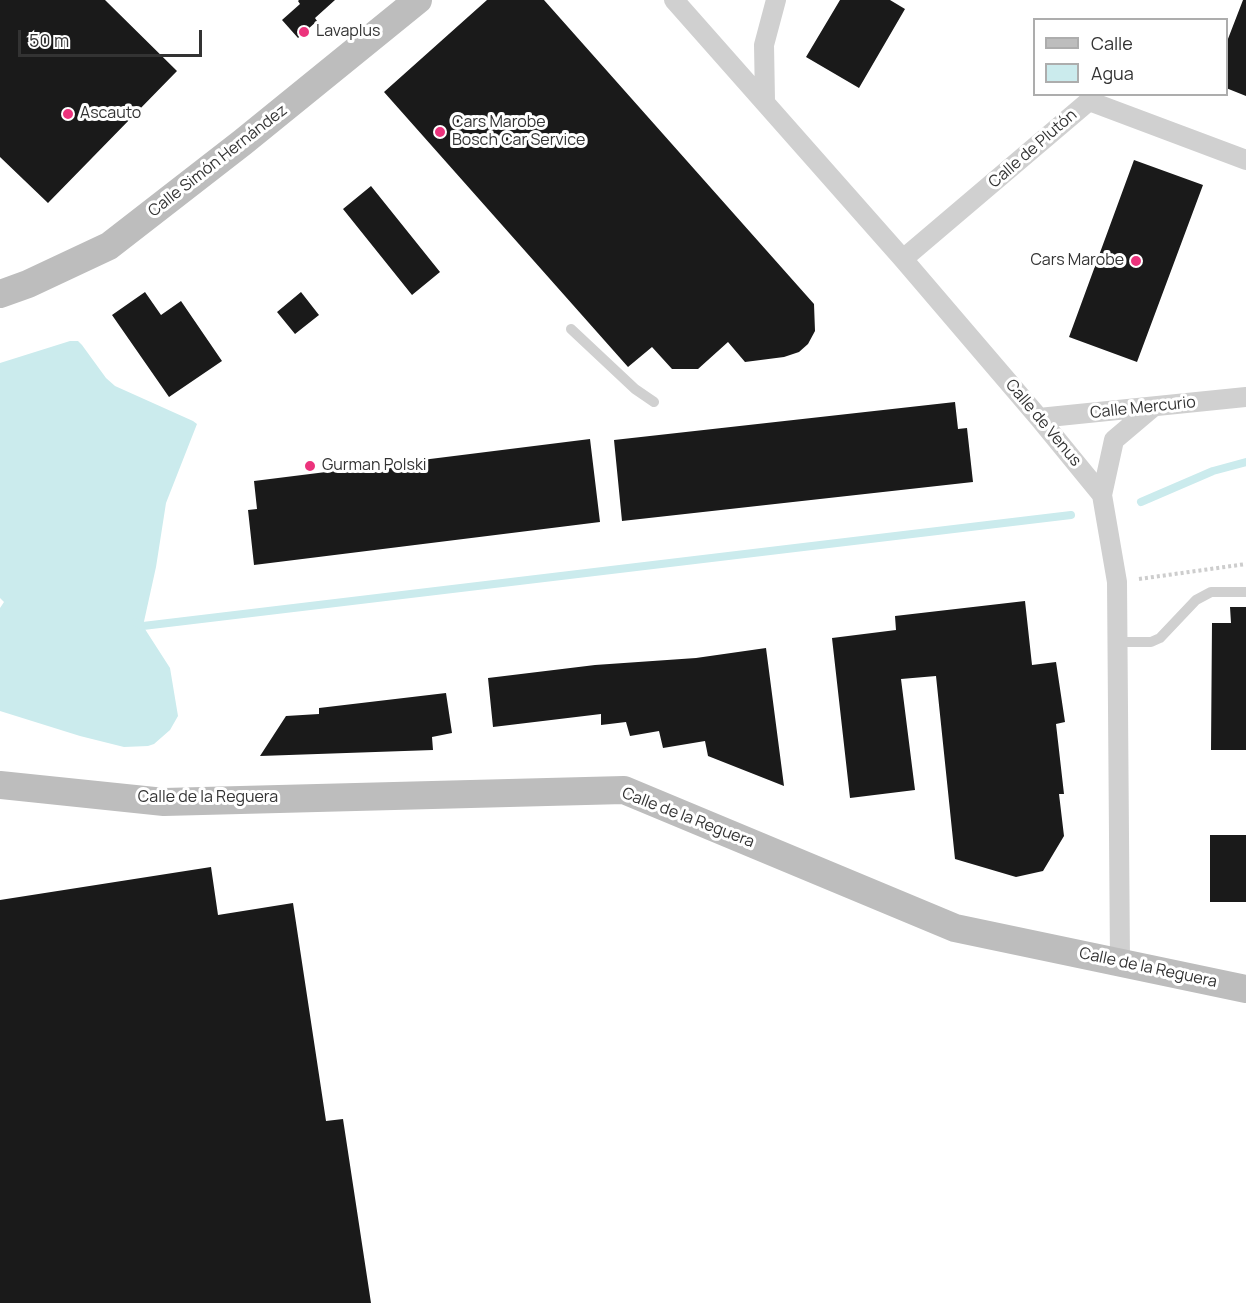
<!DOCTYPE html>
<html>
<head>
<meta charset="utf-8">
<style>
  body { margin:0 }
  #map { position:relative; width:1246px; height:1303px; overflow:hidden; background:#fff; font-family:Manrope,sans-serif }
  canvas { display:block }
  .legend { position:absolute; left:1033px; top:18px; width:195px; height:78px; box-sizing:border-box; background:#fff; border:2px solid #adadad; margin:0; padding:8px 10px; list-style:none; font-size:18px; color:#333 }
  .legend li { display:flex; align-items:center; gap:12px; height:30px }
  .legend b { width:30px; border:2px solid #adadad }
  .scale { position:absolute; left:18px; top:30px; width:184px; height:27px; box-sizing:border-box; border:3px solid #333; border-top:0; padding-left:8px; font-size:18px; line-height:21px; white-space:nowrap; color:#333; -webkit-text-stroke:4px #fff; paint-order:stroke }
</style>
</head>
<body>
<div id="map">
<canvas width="1246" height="1303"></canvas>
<ul class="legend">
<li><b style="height:8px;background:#bdbdbd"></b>Calle</li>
<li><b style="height:16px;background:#cbebed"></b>Agua</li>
</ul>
<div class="scale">50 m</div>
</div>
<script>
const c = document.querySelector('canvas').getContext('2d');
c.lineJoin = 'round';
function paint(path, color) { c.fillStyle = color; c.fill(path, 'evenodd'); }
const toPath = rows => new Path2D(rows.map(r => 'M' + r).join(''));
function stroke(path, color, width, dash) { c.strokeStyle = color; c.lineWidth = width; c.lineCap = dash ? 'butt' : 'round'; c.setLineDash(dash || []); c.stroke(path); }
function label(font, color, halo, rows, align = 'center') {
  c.font = font + ' Manrope,sans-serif'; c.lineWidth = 6; c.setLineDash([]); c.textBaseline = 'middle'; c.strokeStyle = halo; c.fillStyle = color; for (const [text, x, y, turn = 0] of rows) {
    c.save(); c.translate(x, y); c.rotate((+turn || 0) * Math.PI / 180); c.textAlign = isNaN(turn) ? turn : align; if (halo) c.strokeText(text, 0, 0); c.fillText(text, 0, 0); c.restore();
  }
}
paint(toPath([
  [70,341,78,341,82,345,106,378,115,386,193,421,197,424,166,503,156,567,143,626,170,668,178,716,170,730,154,744,148,746,124,747,80,736,0,711,0,608,4,602,0,598,0,363]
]), '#cbebed');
stroke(toPath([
  [1141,502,1213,471,1246,462],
  [135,622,143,626,1071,515]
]), '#cbebed', 8);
paint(toPath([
  [0,0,105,0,177,71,48,203,0,157],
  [299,0,335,0,315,18,317,21,298,38,282,20,300,4,298,1],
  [487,0,544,0,814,304,815,331,808,344,799,352,784,357,745,362,728,342,698,369,672,369,652,347,628,367,384,92],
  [840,0,890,0,905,9,859,88,806,57],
  [1243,0,1246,0,1246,96,1226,88,1226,44],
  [1134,160,1203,185,1137,362,1069,337],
  [371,186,440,272,412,295,343,209],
  [145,292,161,315,181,301,222,361,169,397,112,315],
  [301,292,319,315,295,334,277,312],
  [955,402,958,429,967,428,973,482,622,521,614,440],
  [590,439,600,522,254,565,248,510,257,509,254,481],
  [1025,601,1032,665,1056,662,1065,722,1056,724,1064,794,1059,794,1064,836,1043,871,1016,877,955,859,936,676,901,679,915,790,850,798,832,638,896,630,895,616],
  [1230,607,1246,607,1246,750,1211,750,1212,623,1231,623],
  [766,648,784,786,708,756,705,741,663,748,659,731,630,736,626,722,601,725,601,714,493,727,488,678,595,665,696,658],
  [446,693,452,733,432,737,433,750,260,756,286,716,319,714,319,708],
  [1210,835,1246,835,1246,902,1210,902],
  [211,867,218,915,293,903,326,1121,343,1119,371,1303,0,1303,0,900]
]), '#1a1a1a');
stroke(toPath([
  [1139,579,1246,564]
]), '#cdcdcd', 4, [3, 3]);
stroke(toPath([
  [571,329,635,389,654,402],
  [1118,642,1151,642,1160,638,1196,600,1211,592,1246,592]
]), '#d0d0d0', 10);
stroke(toPath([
  [674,0,903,259,1039,418,1102,495,1117,582,1120,962],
  [765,100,764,45,776,0],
  [903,259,1089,101,1246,160],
  [1039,418,1246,397],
  [1102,495,1114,440,1153,407]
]), '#d0d0d0', 20);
stroke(toPath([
  [0,294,28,284,109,246,243,142,418,0],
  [0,785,164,802,624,790,955,928,1246,989]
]), '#bdbdbd', 28);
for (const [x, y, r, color] of [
  [304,32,6,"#ec337c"],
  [68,114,6,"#ec337c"],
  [440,132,6,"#ec337c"],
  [1136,261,6,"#ec337c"],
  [310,466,6,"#ec337c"]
]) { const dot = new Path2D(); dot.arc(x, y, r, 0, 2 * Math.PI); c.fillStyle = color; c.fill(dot); stroke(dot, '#fff', 2); }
label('16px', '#333', '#fff', [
  ["Lavaplus",316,32],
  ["Ascauto",80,114],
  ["Cars Marobe",452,123],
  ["Bosch Car Service",452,141],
  ["Cars Marobe",1124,261,"right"],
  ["Gurman Polski",322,466]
], 'left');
label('16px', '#333', '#fff', [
  ["Calle de Plutón",1033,149,-41],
  ["Calle Simón Hernández",218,161,-38],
  ["Calle Mercurio",1143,408,-6],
  ["Calle de Venus",1043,423,50],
  ["Calle de la Reguera",208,798],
  ["Calle de la Reguera",688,818,21],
  ["Calle de la Reguera",1148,968,12]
]);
</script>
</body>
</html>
